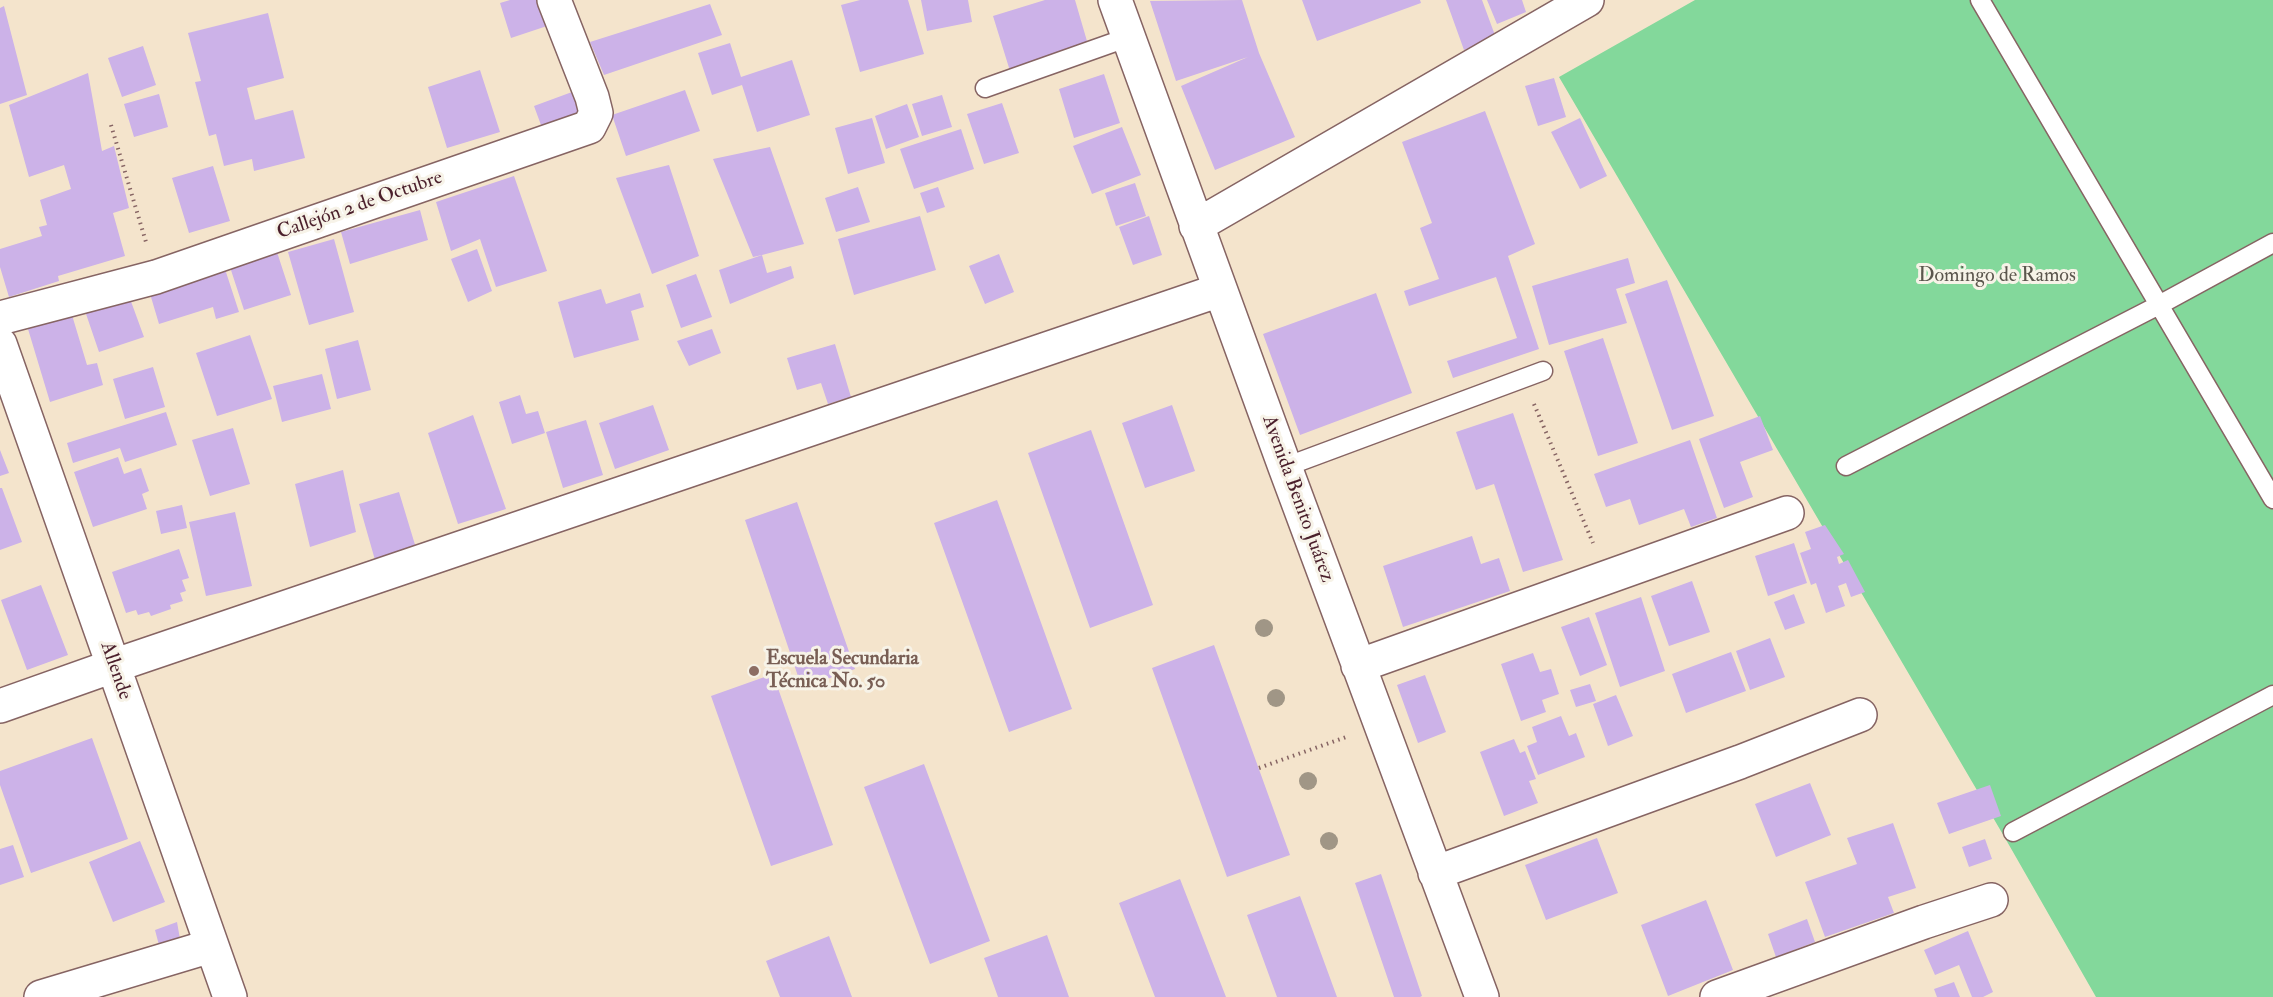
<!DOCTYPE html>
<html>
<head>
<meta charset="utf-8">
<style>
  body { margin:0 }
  canvas { display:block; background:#f4e4cc }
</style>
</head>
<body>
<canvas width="2273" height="997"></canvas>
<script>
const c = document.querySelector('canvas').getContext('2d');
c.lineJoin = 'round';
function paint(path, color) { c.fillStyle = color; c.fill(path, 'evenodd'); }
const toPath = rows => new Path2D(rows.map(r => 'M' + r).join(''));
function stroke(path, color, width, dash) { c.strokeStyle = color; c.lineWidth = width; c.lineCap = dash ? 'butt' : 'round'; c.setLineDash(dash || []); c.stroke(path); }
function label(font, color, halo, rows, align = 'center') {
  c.font = font + ' "IM FELL Double Pica",serif'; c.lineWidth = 6; c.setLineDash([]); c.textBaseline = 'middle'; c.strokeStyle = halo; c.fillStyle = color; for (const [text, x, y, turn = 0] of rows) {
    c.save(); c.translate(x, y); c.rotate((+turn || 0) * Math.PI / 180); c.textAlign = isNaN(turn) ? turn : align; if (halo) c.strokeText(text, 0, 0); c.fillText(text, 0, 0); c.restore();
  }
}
paint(toPath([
  [1695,0,2273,0,2273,997,2096,997,2005,838,1559,77]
]), '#83d89b');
paint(toPath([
  [510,0,538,0,547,26,511,38,500,3],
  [860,0,908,0,924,54,860,72,841,5],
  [921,0,968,0,972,22,927,31],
  [1045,0,1075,0,1089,48,1010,71,993,16],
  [1242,0,1259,53,1295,137,1215,170,1181,86,1248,57,1176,81,1150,1],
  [1302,0,1420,0,1421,3,1317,41],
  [1446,0,1482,0,1496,38,1464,50],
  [1487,0,1522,0,1526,12,1497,24],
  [710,4,722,35,604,75,590,42],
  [4,6,27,95,0,104,0,8],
  [268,13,284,78,247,88,255,120,293,110,305,158,254,171,252,159,224,166,216,134,209,136,195,82,201,81,188,33],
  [730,43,741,77,792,60,810,115,757,132,742,85,712,95,698,53],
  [143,46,156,85,122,97,108,58],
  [480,70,500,132,447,148,428,87],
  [88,73,102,151,114,146,129,208,113,213,125,256,58,276,59,281,9,297,0,267,0,249,42,236,39,227,47,225,40,200,71,189,64,165,29,177,9,105],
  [1104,74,1120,123,1074,138,1059,89],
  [1554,78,1566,117,1538,126,1525,86],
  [685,90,700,131,626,156,612,115],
  [572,92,584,125,545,136,534,106],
  [159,94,168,127,134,137,124,104],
  [942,95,952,127,922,136,912,104],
  [1002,103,1019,153,984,164,967,114],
  [907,104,919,137,886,149,875,116],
  [1485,111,1535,244,1508,256,1539,349,1453,378,1447,361,1517,338,1496,277,1409,306,1404,291,1439,279,1420,228,1432,223,1402,142],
  [872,118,885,163,848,174,835,128],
  [1580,118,1607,176,1580,189,1551,132],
  [1122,127,1141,175,1092,194,1073,146],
  [961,129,974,169,914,189,900,149],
  [770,147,804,244,762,255,767,273,791,266,794,278,730,304,719,270,762,255,753,257,713,159],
  [669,165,699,256,652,274,616,178],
  [213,166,230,221,189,233,172,178],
  [514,176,547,271,496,287,480,239,451,251,436,202],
  [1135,183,1146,216,1116,226,1105,193],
  [858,187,870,222,836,232,825,198],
  [938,187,945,207,927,213,920,193],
  [420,210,428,240,350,264,341,232],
  [920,216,936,270,854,295,838,239],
  [1149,216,1162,255,1133,265,1119,227],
  [334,239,354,312,309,325,288,252],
  [276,249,291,295,244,310,229,264],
  [477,249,492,291,468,302,451,259],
  [999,254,1014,292,985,304,969,266],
  [1628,258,1635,283,1616,289,1627,323,1549,345,1532,286],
  [223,263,239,312,216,319,213,307,159,324,148,287],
  [696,274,712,317,681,328,666,285],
  [1667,280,1714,416,1672,430,1625,294],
  [601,289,606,304,640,293,644,307,631,311,639,340,574,358,558,302],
  [1376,293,1412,393,1300,435,1263,334],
  [129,296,144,337,99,352,85,311],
  [72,315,87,365,97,363,103,385,50,402,28,329],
  [712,329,721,353,689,366,677,341],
  [250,335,272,399,217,416,196,353],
  [1603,338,1638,443,1598,456,1564,351],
  [358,340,371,390,337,399,325,349],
  [835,344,851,397,828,404,821,383,797,390,787,358],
  [153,367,165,407,125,419,113,379],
  [322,374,331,409,282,422,273,386],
  [520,395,526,414,538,411,545,433,512,444,499,402],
  [653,405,669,450,615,469,599,423],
  [1172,405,1195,471,1145,488,1122,423],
  [166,412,177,445,125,462,120,448,73,463,67,443],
  [1513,413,1563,560,1523,572,1494,484,1476,490,1456,432],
  [473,415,506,509,458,524,428,433],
  [1760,416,1773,450,1740,462,1753,497,1724,508,1699,439],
  [586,420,603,475,563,488,546,432],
  [233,428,250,484,210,496,192,440],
  [1091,430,1153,605,1090,628,1028,453],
  [1690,440,1717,518,1691,527,1684,509,1639,525,1630,499,1606,507,1594,474],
  [0,450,9,473,0,476],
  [118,457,124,474,141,468,149,491,142,494,147,509,93,527,74,472],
  [343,470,356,532,310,547,295,484],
  [0,488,2,488,22,542,0,550],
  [399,492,416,548,375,560,359,504],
  [997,500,1072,709,1009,732,934,523],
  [797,502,855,669,802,688,745,520],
  [182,505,187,528,161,534,156,511],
  [235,512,252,586,206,596,189,522],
  [1825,525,1844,554,1837,557,1839,564,1848,560,1865,592,1851,597,1846,583,1838,586,1845,606,1826,613,1816,583,1811,585,1800,553,1811,549,1805,532],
  [1472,536,1481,564,1499,558,1510,591,1403,627,1383,566],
  [1794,543,1807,583,1768,596,1755,556],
  [179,549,189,578,182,580,186,591,180,593,183,601,170,605,171,609,151,616,149,612,138,615,136,610,126,613,112,572],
  [1692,581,1710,632,1669,646,1651,596],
  [41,585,68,655,27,670,1,600],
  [1794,594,1805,623,1785,630,1774,602],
  [1641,597,1665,671,1620,687,1595,613],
  [1589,617,1607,665,1580,676,1561,627],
  [1770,638,1785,677,1750,690,1736,651],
  [1214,645,1290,855,1227,877,1152,668],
  [1731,652,1746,691,1686,713,1672,674],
  [1533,653,1540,672,1551,669,1559,694,1542,700,1546,712,1521,721,1501,664],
  [773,674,833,845,771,866,711,696],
  [1425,675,1446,732,1418,743,1397,685],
  [1590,684,1596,701,1576,707,1570,690],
  [1616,695,1633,736,1608,746,1593,704],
  [1561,716,1569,736,1576,733,1585,757,1538,775,1527,746,1537,742,1532,727],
  [92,738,128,839,31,873,0,785,0,771],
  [1514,739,1520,753,1525,751,1536,779,1529,781,1538,803,1504,816,1480,752],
  [924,764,990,941,930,964,864,787],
  [1810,783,1831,835,1776,857,1755,804],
  [1990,785,2001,816,1949,834,1937,803],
  [1893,823,1916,888,1888,897,1894,913,1825,937,1805,882,1857,864,1847,838],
  [1597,838,1618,893,1546,920,1525,865],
  [1985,839,1992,859,1969,867,1962,847],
  [140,841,165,902,113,922,89,862],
  [13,845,24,877,0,885,0,849],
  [1381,874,1422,996,1420,997,1394,997,1355,883],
  [1180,879,1226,997,1155,997,1119,903],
  [1300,896,1337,997,1277,997,1247,915],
  [1706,900,1733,970,1668,996,1641,925],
  [1807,919,1815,942,1776,957,1768,934],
  [177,922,180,939,160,949,155,930],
  [1968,931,1993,992,1983,997,1972,997,1959,965,1935,975,1924,950],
  [1047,935,1069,997,998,997,984,958],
  [829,936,852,997,780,997,766,961],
  [1954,982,1960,997,1937,997,1934,989]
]), '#ccb2e8');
const service = toPath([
  [1980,0,2273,499],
  [985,88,1129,37],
  [1846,466,2159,305,2273,243],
  [1285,467,1543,371],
  [2013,832,2273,695]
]);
const minor = toPath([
  [1115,0,1285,467,1482,997],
  [1196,226,1587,0],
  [0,318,156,277,589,127,596,113,592,97,554,0],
  [0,344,230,997],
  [1358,666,1787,513],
  [0,706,113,666,1220,290],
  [1435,873,1740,762,1860,715],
  [41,997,211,946],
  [1717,997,1924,922,1991,900]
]);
stroke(service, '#866463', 21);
stroke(minor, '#866463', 36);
stroke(toPath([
  [111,125,146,242],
  [1534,404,1593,543],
  [1259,768,1349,736]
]), '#866463', 4, [1.5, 4.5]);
stroke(service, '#fff', 18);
stroke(minor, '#fff', 33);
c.fillStyle = '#a09686';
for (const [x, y] of [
  [1264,628],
  [1276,698],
  [1308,781],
  [1329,841]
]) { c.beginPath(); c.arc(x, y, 9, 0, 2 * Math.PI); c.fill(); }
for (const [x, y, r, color] of [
  [754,671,6,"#8d6e63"]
]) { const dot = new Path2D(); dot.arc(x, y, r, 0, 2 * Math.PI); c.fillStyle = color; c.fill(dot); stroke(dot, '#f7f3e8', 2); }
label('20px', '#4a1f2b', '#f7f3e8', [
  ["Callejón 2 de Octubre",360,206,-19],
  ["Avenida Benito Juárez",1297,499,70],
  ["Allende",115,671,71]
]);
label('20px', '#5b564d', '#f7f3e8', [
  ["Domingo de Ramos",1997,277]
]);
label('bold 20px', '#785e54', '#f7f3e8', [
  ["Escuela Secundaria",766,660],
  ["Técnica No. 50",766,683]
], 'left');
</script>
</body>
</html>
